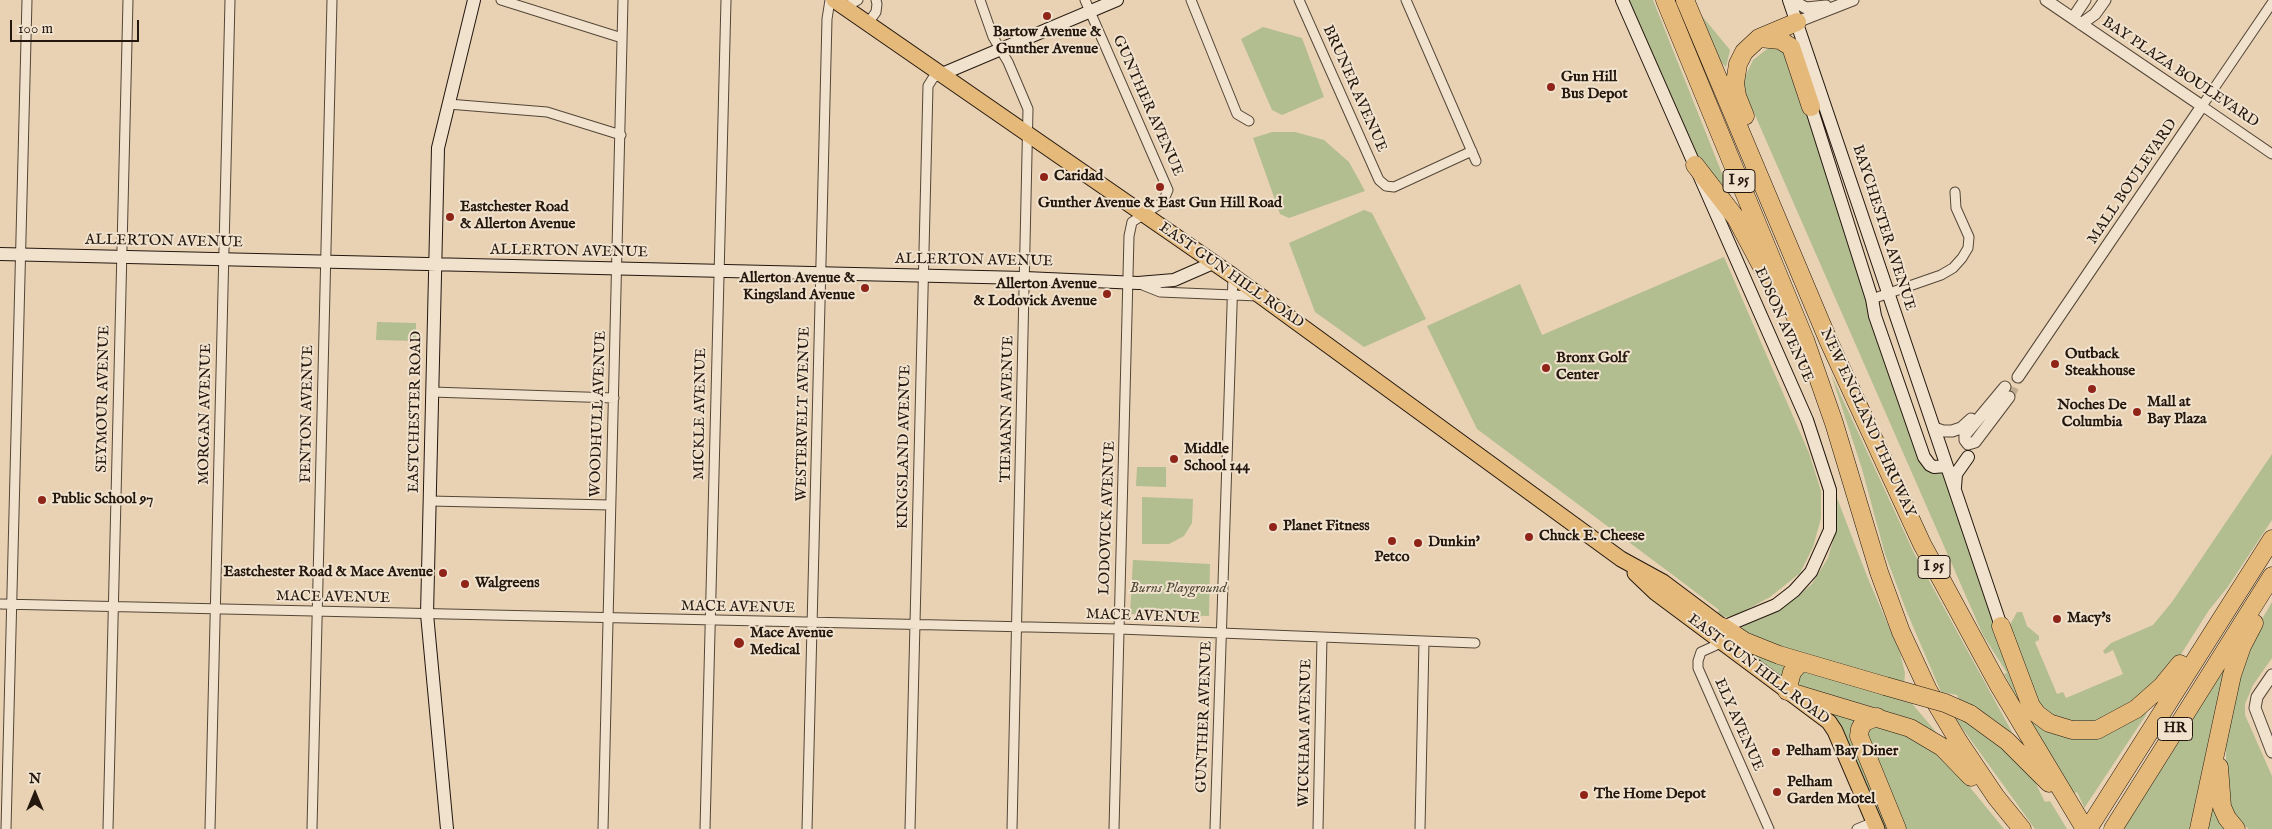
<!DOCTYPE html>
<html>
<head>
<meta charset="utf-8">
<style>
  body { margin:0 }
  #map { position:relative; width:2272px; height:829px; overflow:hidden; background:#e9d2b3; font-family:"IM FELL English",serif }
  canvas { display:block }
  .north { position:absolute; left:10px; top:769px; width:50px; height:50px; -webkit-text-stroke:4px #f1e2ce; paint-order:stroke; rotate:0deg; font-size:14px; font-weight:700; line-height:20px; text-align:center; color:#23170e }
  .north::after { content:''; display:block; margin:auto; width:18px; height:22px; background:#23170e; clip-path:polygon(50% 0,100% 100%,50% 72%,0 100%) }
  .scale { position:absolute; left:10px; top:20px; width:129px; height:22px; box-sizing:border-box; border:2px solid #23170e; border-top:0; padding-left:6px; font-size:15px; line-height:18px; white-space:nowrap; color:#23170e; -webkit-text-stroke:4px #f1e2ce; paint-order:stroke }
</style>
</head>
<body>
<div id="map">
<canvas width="2272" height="829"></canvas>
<div class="north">N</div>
<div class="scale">100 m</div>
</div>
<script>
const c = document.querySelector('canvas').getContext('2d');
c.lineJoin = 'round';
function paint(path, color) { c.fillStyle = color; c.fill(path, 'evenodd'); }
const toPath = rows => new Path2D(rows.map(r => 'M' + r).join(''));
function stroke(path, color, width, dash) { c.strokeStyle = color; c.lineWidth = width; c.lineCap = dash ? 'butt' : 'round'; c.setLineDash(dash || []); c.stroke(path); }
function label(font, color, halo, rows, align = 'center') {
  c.font = font + ' "IM FELL English",serif'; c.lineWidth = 4; c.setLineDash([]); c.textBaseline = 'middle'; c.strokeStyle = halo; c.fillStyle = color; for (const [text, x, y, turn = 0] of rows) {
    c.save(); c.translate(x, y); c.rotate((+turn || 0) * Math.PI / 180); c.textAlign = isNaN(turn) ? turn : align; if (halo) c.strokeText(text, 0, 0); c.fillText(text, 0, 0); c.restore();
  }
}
paint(toPath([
  [1629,0,1653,0,1731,196,1727,198,1700,161],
  [1702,16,1730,50,1726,67,1721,62],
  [1263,27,1302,38,1324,97,1282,115,1272,110,1241,39],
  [1774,47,1782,48,1799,100,1802,101,1922,460,1945,472,2023,702,2055,734,2149,706,2146,715,2083,810,2084,807,2077,792,2072,794,2004,674,2007,673,1983,635,1744,90,1744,79,1753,60,1767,49],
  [1272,132,1295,132,1324,140,1349,162,1365,191,1289,218,1280,214,1253,138],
  [1364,210,1372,213,1426,319,1364,347,1315,312,1289,243],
  [1724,257,1809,453,1821,491,1821,518,1813,547,1800,573,1770,597,1735,616,1725,617,1717,614,1719,610,1677,578,1477,429,1427,326,1520,284,1542,335],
  [377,322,416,323,416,341,376,340],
  [1831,374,1914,553,2012,732,2008,732,1992,718,1959,700,1957,695,1941,692,1906,610,1885,554,1862,469],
  [2272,454,2272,520,2227,588,2209,610,2173,667,2152,692,2086,728,2045,713,2038,705,2011,629,2011,623,2017,612,2022,612,2027,626,2039,636,2039,640,2035,642,2057,694,2063,692,2066,698,2123,674,2113,650,2105,654,2103,651,2111,643,2153,625,2172,602],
  [1137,467,1166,467,1166,487,1136,486],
  [1142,497,1193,499,1192,523,1184,536,1169,544,1142,544],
  [1837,498,1867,576,1900,653,1905,673,1904,685,1757,641,1743,631,1741,626,1761,619,1788,604,1812,584,1828,558,1836,530],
  [1133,560,1210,564,1209,616,1130,614],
  [2272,602,2272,658,2253,685,2245,704,2245,715,2272,776,2272,829,2249,829,2232,817,2226,801,2226,726,2234,687,2259,624],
  [1738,645,1787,666,1783,680],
  [2230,659,2212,724,2190,829,2123,829],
  [1803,672,1909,700,1936,732,1800,686,1797,678],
  [1827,710,1856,718,1891,829,1884,829,1836,719],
  [1955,718,1962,721,1962,718,1994,738,2032,776,2045,802,2050,801,2067,829,2035,829],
  [1873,724,1923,740,1946,758,2004,829,1905,829,1865,733],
  [2214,788,2231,829,2205,829]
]), '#b2bd90');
stroke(toPath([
  [2009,397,2018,377]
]), '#c1ad92', 11, [11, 5.5]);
const minor = toPath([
  [501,0,622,38],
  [980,0,993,37,1008,62,1028,109,1012,829],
  [1085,0,1168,190,1163,202,1132,222,1129,236,1114,829],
  [1191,0,1237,114,1249,121],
  [1299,0,1379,180,1386,186,1394,187,1472,151],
  [1406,0,1476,161],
  [2272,3,2202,106,2272,154],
  [845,7,858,0],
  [868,23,876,12,877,4,876,0],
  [448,104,547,112,621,135],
  [1140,284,1160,292,1258,296],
  [1872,299,1941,275,1953,268,1962,258,1968,248,1969,237,1956,208,1955,192],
  [432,392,614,398],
  [430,501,610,505],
  [0,604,1119,629,1475,643],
  [1721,643,1701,652,1698,661,1698,668,1769,829],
  [6,829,27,0],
  [108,829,128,0],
  [210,829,230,0],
  [312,829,332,0],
  [603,829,623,0],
  [705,829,726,0],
  [807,829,827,19,830,0],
  [910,829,928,86,933,78,942,74],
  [1215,829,1233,276],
  [1318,829,1322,637],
  [1420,829,1424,641],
  [1857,829,1874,822]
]);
const tertiary = toPath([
  [1791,0,1806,8,1826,6],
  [2073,18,2085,0],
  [1797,22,1853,0],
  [2081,24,2095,14,2105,0],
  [2018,377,2202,106,2046,0],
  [2005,387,1965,435,1965,440,1968,444,1975,442,2009,397],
  [1934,428,1943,431,1952,431,1961,428,1971,419],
  [2272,675,2257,697,2255,708,2272,752]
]);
const secondary = toPath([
  [1622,0,1807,420,1830,490,1830,530,1811,572,1794,591,1776,605,1723,627],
  [1789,0,2001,626],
  [942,74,1117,0],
  [1811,107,1872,299,1875,316,1924,457,1930,465,1934,467,1946,466],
  [0,254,1025,278,1138,283,1174,280,1213,263],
  [1955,487,1956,474,1968,457],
  [447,829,427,614,438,148,474,0]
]);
const primary = toPath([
  [834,0,1233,276,1621,559,1663,582,1723,627],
  [1635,573,1656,593,1829,722,1835,731,1877,829]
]);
const motorway = toPath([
  [1665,0,1805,340,1834,423,1879,572,1901,632,1928,690,1959,742,1996,797,2022,829],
  [1685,0,1829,342,1922,544,1998,684,2085,829],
  [1759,38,1780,40,1791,47,1811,107],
  [1745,116,1737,96,1735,83,1738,64,1744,52,1759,38,1797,22],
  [1695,165,1736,218,1770,282],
  [2001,626,2031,706,2037,714,2049,723,2072,730,2097,730,2136,709,2162,686,2180,664],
  [1723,627,1744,641,1779,655,1885,686],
  [1801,662,1792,672,1787,691,1910,728,1942,747,1971,777],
  [1970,714,2007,741,2049,783],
  [1877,717,1864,722,1860,729,1859,736,1897,829],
  [2219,767,2222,807,2227,818,2236,829],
  [2088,829,2272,539],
  [2113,829,2272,576],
  [2199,829,2232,675,2242,646,2254,623]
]);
stroke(minor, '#544637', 11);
stroke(tertiary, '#544637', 13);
stroke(secondary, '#23170e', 14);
stroke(primary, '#23170e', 17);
stroke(motorway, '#23170e', 19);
stroke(minor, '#f1e2ce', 9);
stroke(tertiary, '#f1e2ce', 11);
stroke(secondary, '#f1e2ce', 12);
stroke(primary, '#e4b97a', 15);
stroke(motorway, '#e4b97a', 18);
const motorwayBridge = toPath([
  [1885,686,1945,703,1970,714]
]);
stroke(motorwayBridge, '#23170e', 19, []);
stroke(motorwayBridge, '#e4b97a', 18);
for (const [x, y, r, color] of [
  [1047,16,5,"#8f2418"],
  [1551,87,5,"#8f2418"],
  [1044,177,5,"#8f2418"],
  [1160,187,5,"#8f2418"],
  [450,217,5,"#8f2418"],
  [865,288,5,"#8f2418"],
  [1107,294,5,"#8f2418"],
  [2055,364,5,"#8f2418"],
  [1546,368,5,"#8f2418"],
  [2092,389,5,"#8f2418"],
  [2137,412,5,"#8f2418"],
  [1174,459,5,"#8f2418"],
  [42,500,5,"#8f2418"],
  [1273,527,5,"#8f2418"],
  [1529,537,5,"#8f2418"],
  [1392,541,5,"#8f2418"],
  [1418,543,5,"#8f2418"],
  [443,573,5,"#8f2418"],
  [465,584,5,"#8f2418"],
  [2057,619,5,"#8f2418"],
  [739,643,6,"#8f2418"],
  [1776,752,5,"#8f2418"],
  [1777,792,5,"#8f2418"],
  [1584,795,5,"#8f2418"]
]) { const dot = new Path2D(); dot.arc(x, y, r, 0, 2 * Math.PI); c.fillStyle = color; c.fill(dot); stroke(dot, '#f1e2ce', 2); }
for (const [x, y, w] of [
  [1739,181,32],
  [1934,567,32],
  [2175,729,35]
]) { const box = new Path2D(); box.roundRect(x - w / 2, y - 11.5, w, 23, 4); c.fillStyle = '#f1e2ce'; c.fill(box); stroke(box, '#23170e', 1); }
label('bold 14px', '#23170e', null, [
  ["I 95",1739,181],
  ["I 95",1934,567],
  ["HR",2175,729]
]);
label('bold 15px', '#23170e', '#f1e2ce', [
  ["Bartow Avenue &",1047,33,"center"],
  ["Gunther Avenue",1047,50,"center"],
  ["Gun Hill",1561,78],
  ["Bus Depot",1561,95],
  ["Caridad",1054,177],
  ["Gunther Avenue & East Gun Hill Road",1160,204,"center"],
  ["Eastchester Road",460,208],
  ["& Allerton Avenue",460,225],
  ["Allerton Avenue &",855,279,"right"],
  ["Kingsland Avenue",855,296,"right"],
  ["Allerton Avenue",1097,285,"right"],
  ["& Lodovick Avenue",1097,302,"right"],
  ["Outback",2065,355],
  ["Steakhouse",2065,372],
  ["Bronx Golf",1556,359],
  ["Center",1556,376],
  ["Mall at",2147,403],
  ["Bay Plaza",2147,420],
  ["Noches De",2092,406,"center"],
  ["Columbia",2092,423,"center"],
  ["Middle",1184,450],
  ["School 144",1184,467],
  ["Public School 97",52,500],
  ["Planet Fitness",1283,527],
  ["Chuck E. Cheese",1539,537],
  ["Dunkin'",1428,543],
  ["Petco",1392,558,"center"],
  ["Eastchester Road & Mace Avenue",433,573,"right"],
  ["Walgreens",475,584],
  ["Macy's",2067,619],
  ["Mace Avenue",750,634],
  ["Medical",750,651],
  ["Pelham Bay Diner",1786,752],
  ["Pelham",1787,783],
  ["Garden Motel",1787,800],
  ["The Home Depot",1594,795]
], 'left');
label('15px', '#23170e', '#f1e2ce', [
  ["BAY PLAZA BOULEVARD",2180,73,34],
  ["BRUNER AVENUE",1354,89,66],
  ["GUNTHER AVENUE",1147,106,66],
  ["MALL BOULEVARD",2133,182,-56],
  ["BAYCHESTER AVENUE",1883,228,72],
  ["ALLERTON AVENUE",164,242,1],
  ["ALLERTON AVENUE",569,252,1],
  ["ALLERTON AVENUE",974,261,1],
  ["EAST GUN HILL ROAD",1231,276,35],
  ["EDSON AVENUE",1783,325,66],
  ["SEYMOUR AVENUE",104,399,-89],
  ["TIEMANN AVENUE",1008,409,-89],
  ["EASTCHESTER ROAD",416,412,-89],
  ["MORGAN AVENUE",206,414,-89],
  ["FENTON AVENUE",308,414,-89],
  ["WOODHULL AVENUE",599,414,-88],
  ["MICKLE AVENUE",701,414,-89],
  ["WESTERVELT AVENUE",804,414,-89],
  ["NEW ENGLAND THRUWAY",1867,423,65],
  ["KINGSLAND AVENUE",905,447,-89],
  ["LODOVICK AVENUE",1108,518,-88],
  ["MACE AVENUE",333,598,1],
  ["MACE AVENUE",738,608,1],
  ["MACE AVENUE",1143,617,2],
  ["EAST GUN HILL ROAD",1758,670,37],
  ["GUNTHER AVENUE",1205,717,-88],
  ["ELY AVENUE",1738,725,66],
  ["WICKHAM AVENUE",1306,733,-89]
]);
label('italic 15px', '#4e4935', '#f1e2ce', [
  ["Burns Playground",1178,589]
]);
</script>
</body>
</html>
